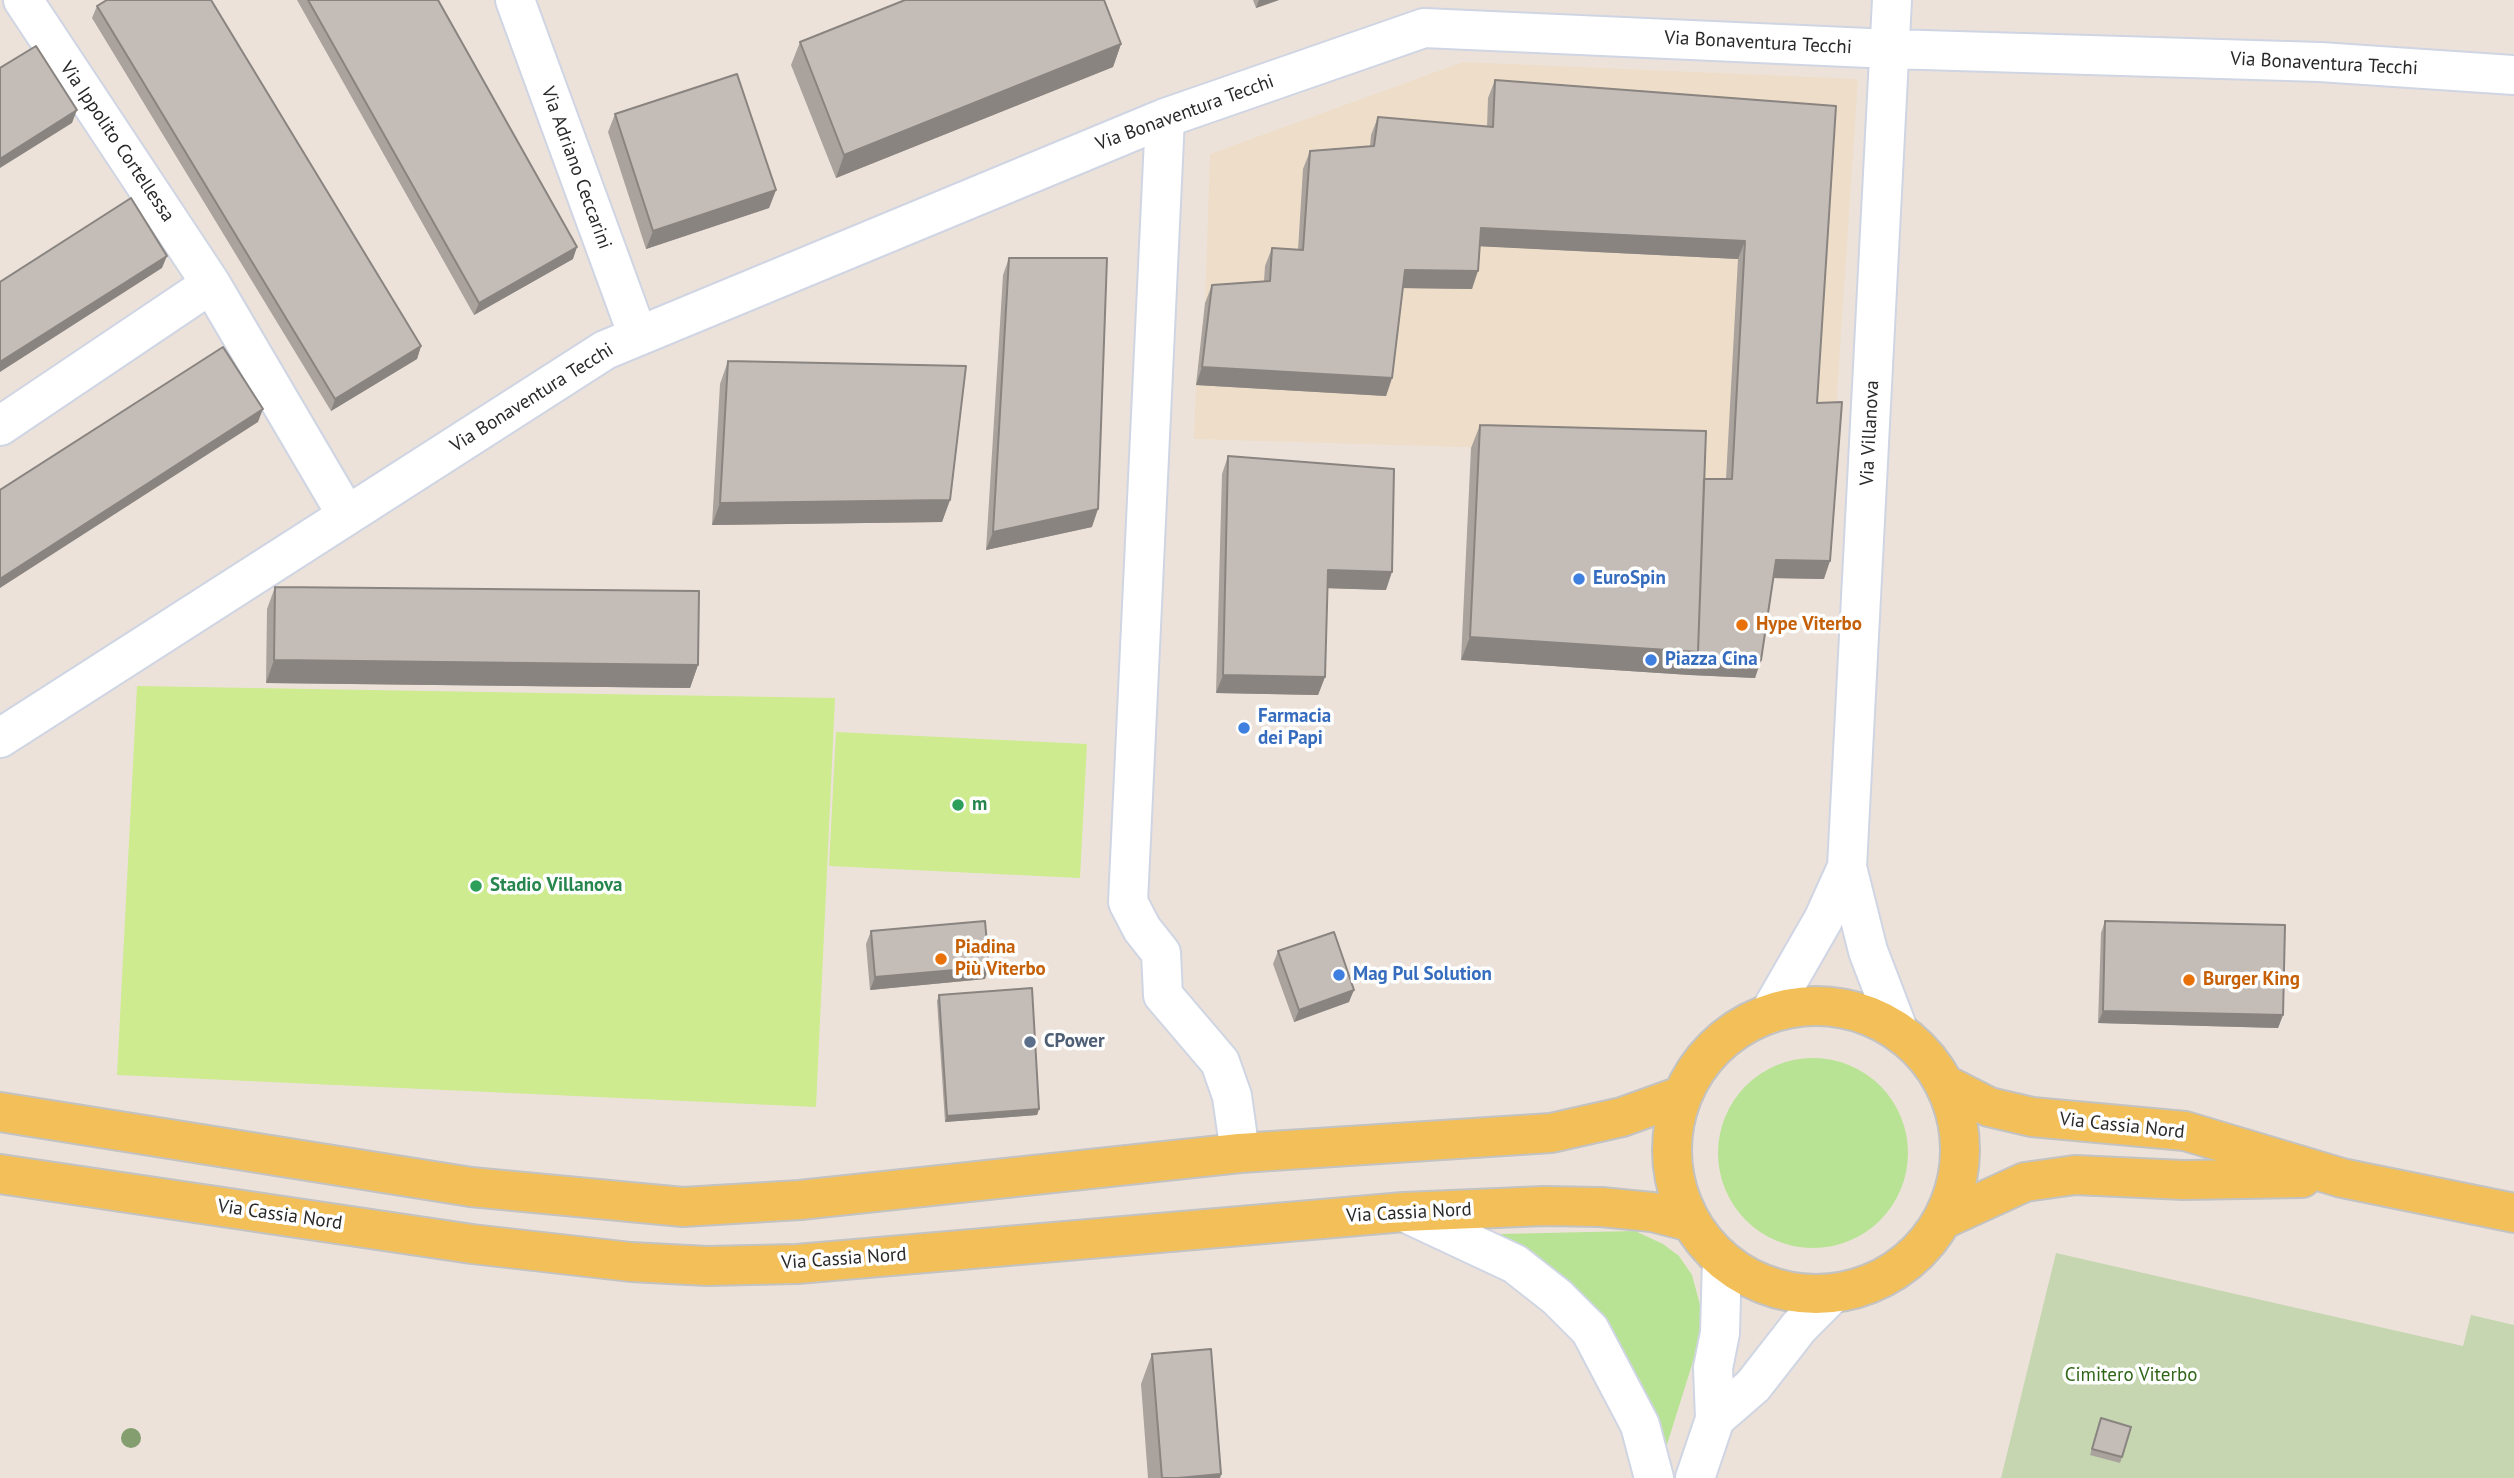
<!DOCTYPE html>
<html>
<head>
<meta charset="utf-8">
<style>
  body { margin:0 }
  canvas { display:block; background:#ece2da }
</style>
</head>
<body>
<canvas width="2514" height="1478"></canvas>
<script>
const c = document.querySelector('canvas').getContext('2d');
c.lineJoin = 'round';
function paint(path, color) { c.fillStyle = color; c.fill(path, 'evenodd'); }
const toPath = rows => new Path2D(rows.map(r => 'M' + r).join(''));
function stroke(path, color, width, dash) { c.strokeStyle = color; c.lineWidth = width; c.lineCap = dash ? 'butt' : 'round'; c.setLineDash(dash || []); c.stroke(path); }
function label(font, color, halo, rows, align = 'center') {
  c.font = font + ' "PT Sans",sans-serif'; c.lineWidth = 7; c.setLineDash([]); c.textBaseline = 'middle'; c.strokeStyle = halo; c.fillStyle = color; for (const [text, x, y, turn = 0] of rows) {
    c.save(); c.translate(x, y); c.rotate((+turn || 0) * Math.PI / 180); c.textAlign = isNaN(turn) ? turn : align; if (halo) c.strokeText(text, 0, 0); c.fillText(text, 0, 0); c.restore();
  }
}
paint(toPath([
  [1463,62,1858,79,1830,499,1696,497,1697,454,1194,439,1196,385,1205,303,1210,154]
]), '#eedec9');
paint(toPath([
  '1718 1153a95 95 0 1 1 190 0a95 95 0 1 1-190 0Z',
  [1635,1231,1663,1244,1679,1256,1692,1275,1703,1316,1695,1355,1665,1451,1655,1413,1641,1382,1616,1341,1520,1247,1499,1234]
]), '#b8e395');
paint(toPath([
  [2056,1253,2463,1346,2471,1315,2514,1325,2514,1478,2001,1478]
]), '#c6d6b1');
paint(toPath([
  [137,686,835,698,816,1107,117,1075],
  [836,732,1087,744,1080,878,829,866]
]), '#ceeb90');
const street = toPath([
  [23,0,211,284,346,514],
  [515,0,638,336],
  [1892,0,1847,867,1868,951,1899,1032],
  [1165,118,1128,902,1142,929,1161,953,1163,995,1220,1062,1232,1096,1240,1153],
  [0,426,211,284],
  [0,738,605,350,1165,118,1424,28,1891,49,2320,62,2514,75],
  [1769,1014,1823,920,1847,867],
  [1404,1212,1515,1264,1557,1297,1590,1330,1640,1425,1654,1478],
  [1715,1419,1753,1386,1799,1327,1832,1294],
  [1695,1478,1715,1419,1713,1368,1720,1333,1722,1260]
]);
const primary = toPath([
  '1672 1150a144 144 0 1 1 288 0a144 144 0 1 1-288 0Z',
  [1944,1084,1989,1107,2032,1117,2185,1131,2342,1178,2514,1213],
  [0,1112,471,1187,683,1207,800,1200,1240,1153,1551,1133,1622,1117,1683,1095],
  [0,1174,472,1244,631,1262,707,1266,797,1264,1404,1212,1544,1206,1601,1207,1652,1212,1691,1222],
  [1942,1220,2025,1182,2075,1175,2184,1180,2302,1178]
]);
stroke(street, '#cfd5e2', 42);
stroke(primary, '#c3c3c3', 42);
stroke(street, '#fff', 38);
stroke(primary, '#f2bf58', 38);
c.fillStyle = '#859e6f';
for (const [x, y] of [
  [131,1438]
]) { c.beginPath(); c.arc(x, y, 10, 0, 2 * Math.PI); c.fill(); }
paint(toPath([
  [297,0,438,0,573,259,474,315],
  [1253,0,1279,0,1256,8],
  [97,6,421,346,417,359,331,411,92,18],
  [800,42,1121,44,1113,67,836,178,791,65],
  [1495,80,1836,106,1817,403,1824,579,1773,578,1761,660,1755,678,1690,675,1461,660,1471,448,1480,425,1704,479,1726,479,1738,259,1480,246,1472,289,1403,288,1392,378,1386,396,1196,385,1205,303,1212,285,1264,281,1265,266,1272,248,1298,250,1303,169,1310,151,1370,146,1371,135,1378,117,1487,127,1488,98],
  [615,114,776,190,769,208,646,249,608,132],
  [1009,258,1092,527,986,550,1003,275],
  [728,361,950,500,942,522,712,525,720,384],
  [1228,456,1386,590,1327,588,1325,677,1318,695,1216,693,1222,474],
  [275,587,698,665,690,688,266,683,267,609],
  [2105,921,2283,1015,2278,1028,2098,1023,2101,933],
  [871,931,985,979,870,990,866,944],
  [1278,951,1349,1002,1294,1022,1273,964],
  [939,995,1039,1109,1037,1115,945,1122,937,1001],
  [1152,1354,1221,1474,1220,1478,1148,1478,1141,1384],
  [2099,1424,2122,1457,2120,1463,2090,1455]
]), '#a9a29d');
paint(toPath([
  [1259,0,1279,0,1256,8],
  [1121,44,1113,67,836,178,844,155],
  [77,110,72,123,0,168,0,159],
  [776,190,769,208,646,249,653,231],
  [1481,228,1745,241,1738,259,1474,246],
  [577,247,573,259,474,315,479,303],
  [167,256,162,268,0,372,0,362],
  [1405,270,1478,271,1472,289,1398,288],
  [421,346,417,359,331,411,335,399],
  [1202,367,1392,378,1386,396,1196,385],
  [263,409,258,422,0,588,0,579],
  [950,500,942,522,712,525,720,503],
  [1098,509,1092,527,986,550,993,532],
  [1776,560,1830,561,1824,579,1770,578],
  [1328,570,1392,572,1386,590,1321,588],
  [1470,637,1698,652,1761,660,1755,678,1690,675,1461,660],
  [274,660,698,665,690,688,266,683],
  [1223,675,1325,677,1318,695,1216,693],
  [989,967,985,979,870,990,875,977],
  [1354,990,1349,1002,1294,1022,1299,1010],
  [2103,1011,2283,1015,2278,1028,2098,1023],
  [1039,1109,1037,1115,945,1122,947,1116],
  [1221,1474,1220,1478,1178,1478]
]), '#898480');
const building = toPath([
  [107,0,211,0,421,346,335,399,97,6,107,0],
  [308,0,438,0,577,247,479,303,308,0],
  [905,0,1104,0,1121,44,844,155,800,42,905,0],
  [36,46,77,110,0,159,0,68,36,46],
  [737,74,776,190,653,231,615,114,737,74],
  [1495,80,1836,106,1817,403,1842,402,1830,561,1776,560,1761,660,1696,657,1698,652,1704,479,1732,479,1745,241,1481,228,1478,271,1405,270,1392,378,1202,367,1212,285,1270,281,1272,248,1303,250,1310,151,1374,146,1378,117,1493,127,1495,80],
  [131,198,167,256,0,362,0,282,131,198],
  [1009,258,1107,258,1098,509,993,532,1009,258],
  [223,347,263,409,0,579,0,490,223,347],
  [728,361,966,366,950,500,720,503,728,361],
  [1480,425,1706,431,1698,652,1470,637,1480,425],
  [1228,456,1394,469,1392,572,1328,570,1325,677,1223,675,1228,456],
  [275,587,699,591,698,665,274,660,275,587],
  [985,921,989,967,875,977,871,931,985,921],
  [2105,921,2285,925,2283,1015,2103,1011,2105,921],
  [1334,932,1354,990,1299,1010,1278,951,1334,932],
  [1032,988,1039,1109,947,1116,939,995,1032,988],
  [1211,1349,1221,1474,1178,1478,1162,1478,1152,1354,1211,1349],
  [2101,1418,2131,1427,2122,1457,2092,1449,2101,1418]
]);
paint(building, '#c4bcb7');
stroke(building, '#898480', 2);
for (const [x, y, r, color] of [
  [1579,579,7,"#3f7fe0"],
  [1742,625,7,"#e8710a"],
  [1651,660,7,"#3f7fe0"],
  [1244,728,7,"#3f7fe0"],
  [958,805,7,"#2e9e5b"],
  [476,886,7,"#2e9e5b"],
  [941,959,7,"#e8710a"],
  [1339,975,7,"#3f7fe0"],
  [2189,980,7,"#e8710a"],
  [1030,1042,7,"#5c6f8a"]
]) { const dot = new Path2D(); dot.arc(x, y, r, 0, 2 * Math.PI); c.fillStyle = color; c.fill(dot); stroke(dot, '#fff', 2.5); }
label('19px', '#292929', '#fff', [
  ["Via Bonaventura Tecchi",1758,43,3],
  ["Via Bonaventura Tecchi",2324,64,3],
  ["Via Bonaventura Tecchi",1185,113,-20],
  ["Via Ippolito Cortellessa",117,142,56],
  ["Via Adriano Ceccarini",576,168,70],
  ["Via Bonaventura Tecchi",532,398,-32],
  ["Via Villanova",1870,433,-87],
  ["Via Cassia Nord",2122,1126,6],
  ["Via Cassia Nord",1409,1213,-3],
  ["Via Cassia Nord",280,1215,8],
  ["Via Cassia Nord",844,1259,-4]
]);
label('bold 19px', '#366cbe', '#fff', [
  ["EuroSpin",1593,579],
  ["Piazza Cina",1665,660],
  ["Farmacia",1258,717],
  ["dei Papi",1258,739],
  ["Mag Pul Solution",1353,975]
], 'left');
label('bold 19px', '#c56008', '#fff', [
  ["Hype Viterbo",1756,625],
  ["Piadina",955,948],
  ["Più Viterbo",955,970],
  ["Burger King",2203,980]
], 'left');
label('bold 19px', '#27864d', '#fff', [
  ["m",972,805],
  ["Stadio Villanova",490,886]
], 'left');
label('bold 19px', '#4e5e75', '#fff', [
  ["CPower",1044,1042]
], 'left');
label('19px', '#306618', '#fff', [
  ["Cimitero Viterbo",2131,1376]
]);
</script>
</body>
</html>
